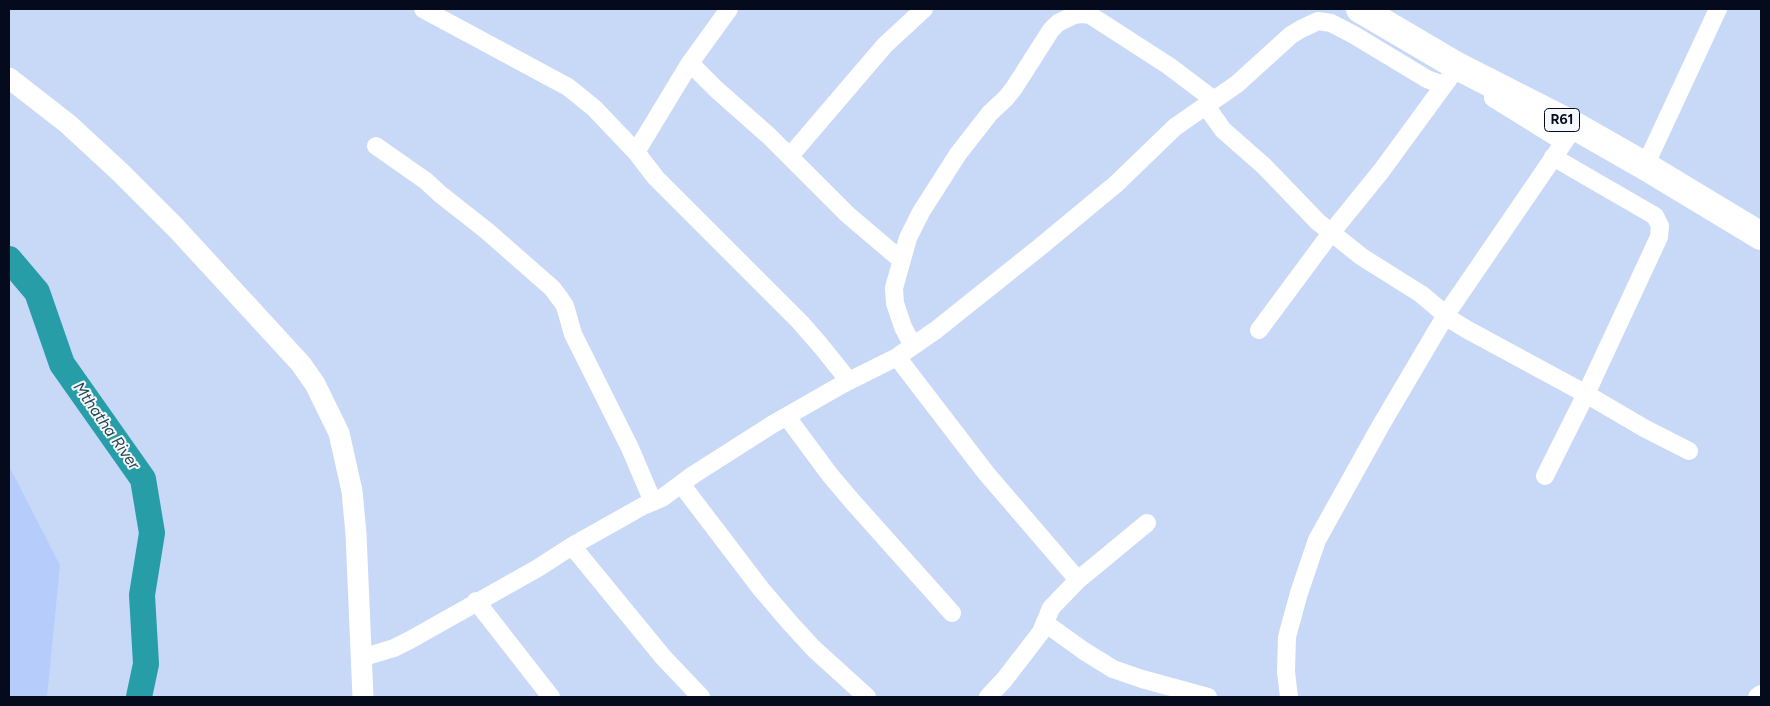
<!DOCTYPE html>
<html>
<head>
<meta charset="utf-8">
<style>
  body { margin:0 }
  #map { position:relative; width:1770px; height:706px; overflow:hidden; background:#c8d8f7; font-family:Figtree,sans-serif }
  canvas { display:block }
  .frame { position:absolute; inset:0; border:10px solid #050b1c; pointer-events:none }
</style>
</head>
<body>
<div id="map">
<canvas width="1770" height="706"></canvas>
<div class="frame"></div>
</div>
<script>
const c = document.querySelector('canvas').getContext('2d');
c.lineJoin = 'round';
function paint(path, color) { c.fillStyle = color; c.fill(path, 'evenodd'); }
const toPath = rows => new Path2D(rows.map(r => 'M' + r).join(''));
function stroke(path, color, width, dash) { c.strokeStyle = color; c.lineWidth = width; c.lineCap = dash ? 'butt' : 'round'; c.setLineDash(dash || []); c.stroke(path); }
function label(font, color, halo, rows, align = 'center') {
  c.font = font + ' Figtree,sans-serif'; c.lineWidth = 4; c.setLineDash([]); c.textBaseline = 'middle'; c.strokeStyle = halo; c.fillStyle = color; for (const [text, x, y, turn = 0] of rows) {
    c.save(); c.translate(x, y); c.rotate((+turn || 0) * Math.PI / 180); c.textAlign = isNaN(turn) ? turn : align; if (halo) c.strokeText(text, 0, 0); c.fillText(text, 0, 0); c.restore();
  }
}
paint(toPath([
  [9,466,60,565,47,697,9,697]
]), '#b6ccfb');
stroke(toPath([
  [9,259,37,292,62,364,143,479,152,533,142,595,146,664,139,697]
]), '#279da8', 26);
stroke(toPath([
  [423,9,568,87,594,108,636,152],
  [729,9,690,63,636,152,656,178,800,322,821,346,849,381],
  [690,63,717,90,769,136,847,214,901,260],
  [1493,98,1564,142],
  [1206,106,1223,130,1264,166,1318,222,1362,257,1421,294,1453,321,1466,329,1586,394,1644,428,1689,451],
  [376,146,426,181,440,194,487,231,552,288,561,300,565,306,573,334,630,448,653,502],
  [790,156,885,45,924,9],
  [1645,166,1718,9],
  [1259,330,1331,233,1382,170,1450,77],
  [913,346,903,327,895,303,894,288,908,238,921,212,958,154,990,113,1006,98,1014,88,1051,30,1058,23,1074,15,1082,14,1090,15,1169,66,1214,100],
  [897,357,986,473,1078,580],
  [787,417,830,475,852,501,952,613],
  [1545,476,1586,394,1659,237,1660,226,1655,216,1553,157],
  [681,484,761,589,791,624,814,649,867,697],
  [572,546,663,657,701,697],
  [476,601,551,697],
  [1045,623,1084,651,1113,669,1142,679,1208,697],
  [361,658,394,648,410,640,538,568,572,546,643,506,662,498,693,475,773,424,843,384,897,357,936,330,1040,247,1116,184,1175,127,1237,84,1291,35,1301,29,1318,21,1331,23,1354,35,1427,79,1443,85],
  [988,697,1004,680,1041,632,1051,608,1078,580,1147,523],
  [1289,697,1286,672,1287,637,1299,593,1317,540,1381,425,1447,313,1575,126],
  [1757,697,1761,694]
]), '#fff', 18);
stroke(toPath([
  [9,78,68,124,121,173,176,228,301,364,315,384,339,433,352,491,356,534,363,697]
]), '#fff', 21);
stroke(toPath([
  [1360,9,1457,66,1575,126,1645,166,1761,236]
]), '#fff', 28);
for (const [x, y, w] of [
  [1562,120,35]
]) { const box = new Path2D(); box.roundRect(x - w / 2, y - 11.5, w, 23, 4); c.fillStyle = '#f5f8fe'; c.fill(box); stroke(box, '#050b1c', 1); }
label('bold 14px', '#050b1c', null, [
  ["R61",1562,120]
]);
label('italic 16px', '#26474b', '#f5f8fe', [
  ["Mthatha River",106,426,55]
]);
</script>
</body>
</html>
